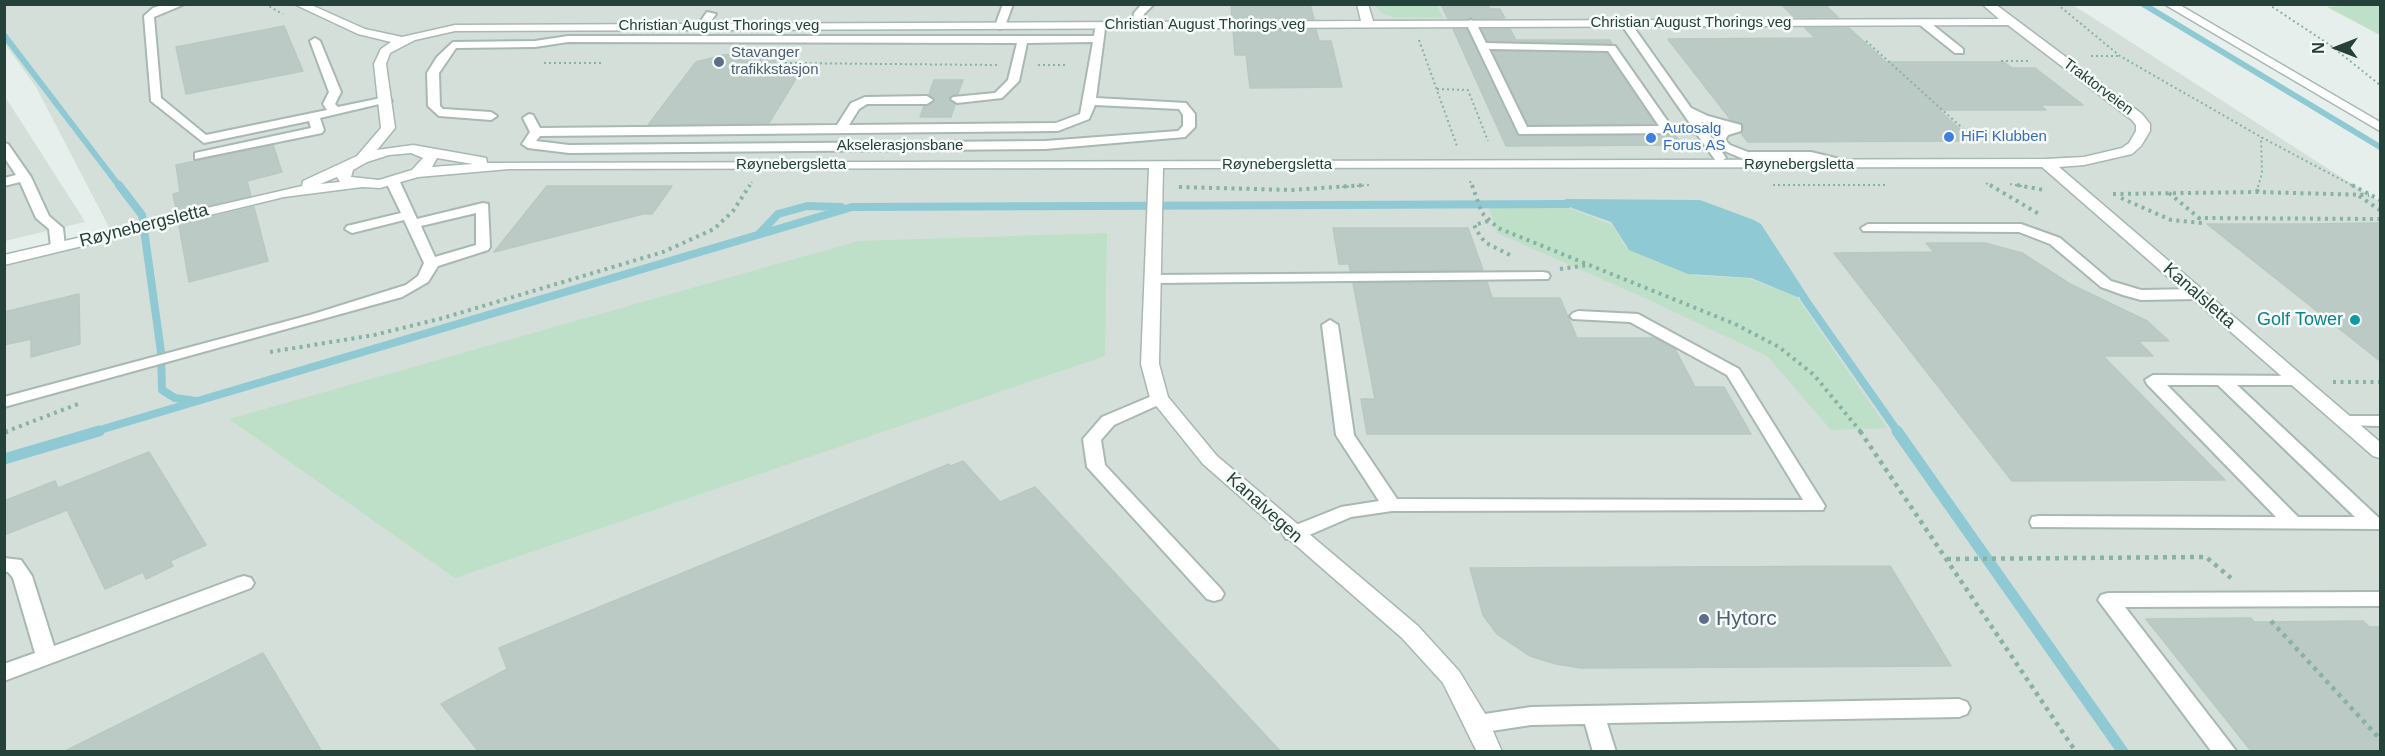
<!DOCTYPE html>
<html>
<head>
<meta charset="utf-8">
<style>
  body { margin:0 }
  #map { position:relative; width:2385px; height:756px; overflow:hidden; background:#e6efeb; font-family:Helvetica,sans-serif }
  canvas { display:block }
  .frame { position:absolute; inset:0; border:6px solid #24423a; pointer-events:none }
  .north { position:absolute; left:2307px; top:18px; width:60px; height:60px; -webkit-text-stroke:4px #f7fbf9; paint-order:stroke; rotate:270deg; font-size:16px; font-weight:700; line-height:24px; text-align:center; color:#24423a }
  .north::after { content:''; display:block; margin:auto; width:21px; height:27px; background:#24423a; clip-path:polygon(50% 0,100% 100%,50% 72%,0 100%) }
</style>
</head>
<body>
<div id="map">
<canvas width="2385" height="756"></canvas>
<div class="frame"></div>
<div class="north">N</div>
</div>
<script>
const c = document.querySelector('canvas').getContext('2d');
c.lineJoin = 'round';
function paint(path, color) { c.fillStyle = color; c.fill(path, 'evenodd'); }
const toPath = rows => new Path2D(rows.map(r => 'M' + r).join(''));
function stroke(path, color, width, dash) { c.strokeStyle = color; c.lineWidth = width; c.lineCap = dash ? 'butt' : 'round'; c.setLineDash(dash || []); c.stroke(path); }
function label(font, color, halo, rows, align = 'center') {
  c.font = font + ' Helvetica,sans-serif'; c.lineWidth = 5; c.setLineDash([]); c.textBaseline = 'middle'; c.strokeStyle = halo; c.fillStyle = color; for (const [text, x, y, turn = 0] of rows) {
    c.save(); c.translate(x, y); c.rotate((+turn || 0) * Math.PI / 180); c.textAlign = isNaN(turn) ? turn : align; if (halo) c.strokeText(text, 0, 0); c.fillText(text, 0, 0); c.restore();
  }
}
paint(toPath([
  [5,5,2073,5,2380,202,2380,751,5,751,4,258,112,233,36,87,5,44],
  [1754,220,1761,224,1808,298,1797,297,1751,278,1688,274,1629,250,1611,222],
  [4,95,77,209,85,222,5,241]
]), '#d4dfda');
paint(toPath([
  [1375,5,1437,5,1443,18,1392,17,1382,13],
  [2352,5,2380,5,2380,35,2327,7],
  [1489,208,1569,208,1612,225,1625,246,1698,276,1748,278,1797,297,1887,428,1831,430,1767,356,1647,299,1497,233],
  [1107,233,1105,356,455,578,229,419,858,241]
]), '#bfe0c8');
paint(toPath([
  [1565,199,1700,200,1754,220,1761,224,1809,298,1797,297,1751,278,1688,274,1629,250,1611,222,1572,208]
]), '#8ec9d4');
stroke(toPath([
  [2143,4,2380,147],
  [4,35,120,187]
]), '#8ec9d4', 6);
stroke(toPath([
  [119,185,142,215,161,352,162,390,175,398,196,401],
  [759,234,778,214,807,206,841,207],
  [1804,298,1898,432],
  [93,432,852,207,1568,204]
]), '#8ec9d4', 8);
stroke(toPath([
  [1897,431,2123,752],
  [4,459,99,431]
]), '#8ec9d4', 11);
const building = toPath([
  [1231,4,1310,4,1314,19,1232,19,1231,4],
  [1441,4,1488,4,1490,9,1500,9,1505,18,1448,19,1441,4],
  [1781,4,1824,4,1838,17,1794,17,1781,4],
  [284,26,303,71,186,94,176,47,284,26],
  [1805,28,1849,28,1886,62,2004,62,2012,68,2035,68,2083,105,2040,105,2046,110,1939,110,1973,141,1748,142,1741,133,1743,124,1731,120,1668,39,1815,38,1805,28],
  [1453,29,1467,29,1519,136,1675,135,1682,145,1506,146,1453,29],
  [1482,29,1510,29,1516,40,1610,40,1612,44,1487,41,1482,29],
  [1233,30,1316,30,1319,41,1331,41,1342,87,1250,88,1246,55,1235,55,1233,30],
  [775,48,776,67,803,67,769,123,648,125,696,62,723,55,775,48],
  [1493,51,1607,53,1655,124,1528,125,1493,51],
  [934,80,963,80,958,94,951,95,949,99,955,104,951,117,920,117,924,106,935,101,929,94,934,80],
  [273,145,282,172,247,181,251,196,177,213,173,194,180,192,176,165,273,145],
  [547,186,672,186,652,214,643,214,494,252,547,186],
  [254,207,268,261,189,282,179,225,254,207],
  [2380,223,2380,361,2207,224,2308,224,2380,223],
  [1333,228,1468,228,1483,270,1350,271,1349,264,1339,264,1333,228],
  [1926,243,1985,243,2022,253,2070,284,2147,321,2169,341,2138,341,2153,356,2103,356,2225,480,2012,481,1834,253,1934,252,1926,243],
  [1487,282,1492,298,1560,298,1577,338,1654,338,1675,349,1695,387,1724,387,1751,434,1367,434,1361,399,1375,399,1353,283,1487,282],
  [79,294,80,344,31,357,31,339,4,345,4,312,79,294],
  [149,452,206,545,170,561,173,566,146,579,143,572,105,589,67,510,4,535,4,501,55,481,58,488,149,452],
  [963,461,1000,502,1035,487,1281,752,479,752,441,704,507,669,499,648,949,464,951,466,963,461],
  [1890,566,1951,666,1581,668,1556,664,1530,656,1497,634,1483,615,1470,568,1890,566],
  [2251,618,2254,622,2363,621,2369,627,2380,627,2380,752,2252,752,2146,619,2251,618],
  [263,653,322,752,63,752,263,653]
]);
paint(building, '#bbcac4');
stroke(building, '#b8c9c2', 1.5);
const service = toPath([
  [166,4,185,4,154,17,161,98,206,135,327,110,323,104,329,92,310,41,315,38,320,41,341,92,335,104,338,107,386,97,392,101,320,118,324,130,322,133,195,159,195,153,311,128,309,121,204,143,151,101,144,16,153,8,166,4],
  [1003,4,1013,4,1005,26,1000,29,995,26,1003,4],
  [1142,4,1154,4,1144,14,1140,28,1132,28,1134,13,1142,4],
  [707,12,716,14,706,28,698,28,697,26,707,12],
  [1471,20,1476,23,1486,43,1615,46,1671,126,1691,125,1621,24,1630,22,1691,108,1708,116,1741,125,1741,131,1728,135,1725,140,1730,145,1748,152,1811,152,1852,162,1853,165,1847,169,1811,160,1746,160,1720,149,1726,158,1720,162,1716,161,1696,133,1519,134,1466,23,1471,20],
  [1489,49,1608,51,1659,126,1527,127,1489,49],
  [1701,122,1724,128,1719,130,1713,140,1701,122],
  [1920,21,1928,21,1963,49,1963,53,1955,53,1920,25,1920,21],
  [1100,26,1105,29,1096,98,1186,103,1195,114,1195,127,1185,137,1045,149,569,153,528,148,522,144,530,132,523,118,529,114,533,115,540,128,837,125,851,103,865,97,927,96,933,100,927,104,867,104,859,109,849,125,1056,123,1080,114,1093,42,1027,43,1019,81,1002,98,957,103,951,99,953,97,995,93,1008,80,1017,43,568,42,535,47,456,48,439,73,440,106,443,109,491,112,497,116,491,120,439,116,428,106,427,73,437,57,453,42,535,41,568,36,1094,36,1095,29,1100,26],
  [1095,105,1179,109,1183,115,1183,126,1178,131,1045,141,569,145,536,141,540,136,1058,131,1089,119,1095,105],
  [4,143,8,144,31,177,49,216,63,228,65,247,63,250,53,250,51,247,49,229,36,218,20,182,4,186,4,178,16,175,4,157,4,143],
  [393,178,400,182,417,219,483,203,488,204,490,247,488,250,438,266,428,282,402,297,4,407,4,397,310,315,406,285,418,276,424,263,404,220,352,233,345,229,347,226,401,213,386,182,393,178],
  [476,213,476,245,435,257,421,226,476,213],
  [1868,224,2021,224,2060,238,2111,281,2141,290,2197,289,2205,294,2197,299,2141,300,2123,295,2101,287,2050,244,2019,232,1863,231,1861,228,1868,224],
  [1543,272,1548,273,1550,276,1548,279,1153,283,1146,279,1153,275,1543,272],
  [1578,311,1638,314,1739,369,1825,506,1823,510,1392,511,1351,517,1300,539,1286,539,1283,534,1286,529,1341,507,1379,501,1336,435,1322,325,1330,320,1338,325,1354,435,1397,499,1803,500,1727,375,1630,322,1573,319,1570,316,1573,313,1578,311],
  [2153,375,2302,376,2304,380,2296,385,2237,385,2380,519,2380,529,2032,527,2030,522,2032,517,2039,516,2276,517,2147,384,2145,380,2153,375],
  [2167,385,2218,385,2355,517,2298,517,2167,385],
  [1159,393,1165,394,1167,398,1165,402,1114,425,1101,440,1105,465,1221,589,1224,594,1221,599,1214,601,1207,599,1087,467,1083,439,1102,417,1159,393],
  [2345,416,2380,416,2380,426,2339,425,2336,421,2345,416],
  [4,558,21,560,32,576,54,646,237,578,244,576,251,578,254,583,251,588,4,681,4,664,35,653,13,578,8,572,4,572,4,558],
  [2380,592,2380,606,2125,607,2237,752,2212,752,2098,600,2101,595,2108,593,2380,592],
  [1959,699,1967,702,1970,708,1967,714,1959,717,1607,723,1616,752,1593,752,1585,724,1531,725,1478,733,1470,730,1467,724,1470,718,1478,715,1531,707,1959,699]
]);
const minor = toPath([
  [294,4,309,4,365,29,402,37,455,25,1361,21,1357,4,1368,4,1373,21,1999,19,1982,4,1995,4,2142,114,2150,124,2150,131,2141,146,2132,154,2084,165,2059,167,2380,442,2380,458,2373,456,2042,167,1163,168,1159,364,1168,397,1217,456,1418,626,1459,671,1487,717,1502,752,1477,752,1443,683,1402,638,1203,464,1150,398,1141,364,1149,168,509,169,418,177,380,188,362,187,284,197,4,265,4,255,302,186,303,181,357,156,381,128,374,64,381,49,391,42,358,34,294,4],
  [2008,25,2132,120,2136,125,2136,131,2129,143,2122,148,2084,157,2046,159,487,163,486,158,481,157,413,145,377,150,395,128,386,64,390,53,415,40,455,31,2008,25],
  [411,153,423,158,412,170,379,180,351,177,353,170,367,162,389,155,411,153],
  [437,158,473,164,432,167,437,158],
  [337,177,340,182,320,184,337,177]
]);
const tertiary = toPath([
  [2164,4,2178,4,2380,122,2380,131,2164,4]
]);
stroke(service, '#a8b8b2', 4);
stroke(minor, '#a8b8b2', 3);
stroke(tertiary, '#a8b8b2', 3);
stroke(toPath([
  [265,4,283,14],
  [2057,4,2120,56,2261,137,2355,187],
  [2268,4,2330,45,2380,85],
  [1419,40,1457,146],
  [1866,41,1980,144],
  [781,56,782,63,997,65],
  [2091,56,2119,56],
  [2001,61,2030,61],
  [544,63,602,63],
  [1038,65,1067,65],
  [1437,89,1468,90,1488,141],
  [1470,181,1472,187],
  [1986,183,1992,187],
  [2010,184,2026,187],
  [1773,185,1886,185],
  [749,187,752,182],
  [1342,187,1370,185],
  [2258,187,2262,173,2261,137]
]), '#86b3a5', 2, [2, 3]);
stroke(toPath([
  [1472,185,1482,213,1498,228,1735,324,1779,347,1814,375,1861,432],
  [1990,185,2039,214],
  [2017,185,2044,190],
  [2352,185,2380,200],
  [1179,187,1292,190,1366,185],
  [2257,192,2259,185],
  [2169,193,2199,218,2380,219],
  [2113,194,2257,192,2369,195],
  [2359,196,2380,210],
  [2121,198,2171,220,2202,223,2199,218],
  [1488,221,1474,225,1480,236,1486,243,1512,256],
  [1560,269,1588,265],
  [270,352,374,335,443,318,663,252,714,229,733,211,750,185],
  [2333,382,2380,382],
  [5,432,78,404]
]), '#86b3a5', 4, [3, 4.5]);
stroke(toPath([
  [1860,431,2076,752],
  [4,433,9,431],
  [1947,559,2206,557,2231,578],
  [2271,621,2380,739]
]), '#86b3a5', 4.5, [4, 5]);
paint(service, '#fff');
paint(minor, '#fff');
paint(tertiary, '#fff');
for (const [x, y, r, color] of [
  [719,62,6,"#5c6f8a"],
  [1949,137,6,"#3f7fe0"],
  [1651,138,6,"#3f7fe0"],
  [2355,320,6,"#0f9aa8"],
  [1704,619,6,"#5c6f8a"]
]) { const dot = new Path2D(); dot.arc(x, y, r, 0, 2 * Math.PI); c.fillStyle = color; c.fill(dot); stroke(dot, '#f7fbf9', 2); }
label('15px', '#24423a', '#f7fbf9', [
  ["Christian August Thorings veg",1691,23],
  ["Christian August Thorings veg",1205,25],
  ["Christian August Thorings veg",719,26],
  ["Traktorveien",2098,87,37],
  ["Akselerasjonsbane",900,146],
  ["Røynebergsletta",791,165],
  ["Røynebergsletta",1277,165],
  ["Røynebergsletta",1799,165]
]);
label('15px', '#4e5e75', '#f7fbf9', [
  ["Stavanger",731,53],
  ["trafikkstasjon",731,70]
], 'left');
label('15px', '#366cbe', '#f7fbf9', [
  ["Autosalg",1663,129],
  ["Forus AS",1663,146],
  ["HiFi Klubben",1961,137]
], 'left');
label('18px', '#24423a', '#f7fbf9', [
  ["Røynebergsletta",144,226,-14],
  ["Kanalsletta",2199,296,41],
  ["Kanalvegen",1264,508,42]
]);
label('18px', '#0d838f', '#f7fbf9', [
  ["Golf Tower",2343,320]
], 'right');
label('21px', '#4e5e75', '#f7fbf9', [
  ["Hytorc",1716,619]
], 'left');
</script>
</body>
</html>
